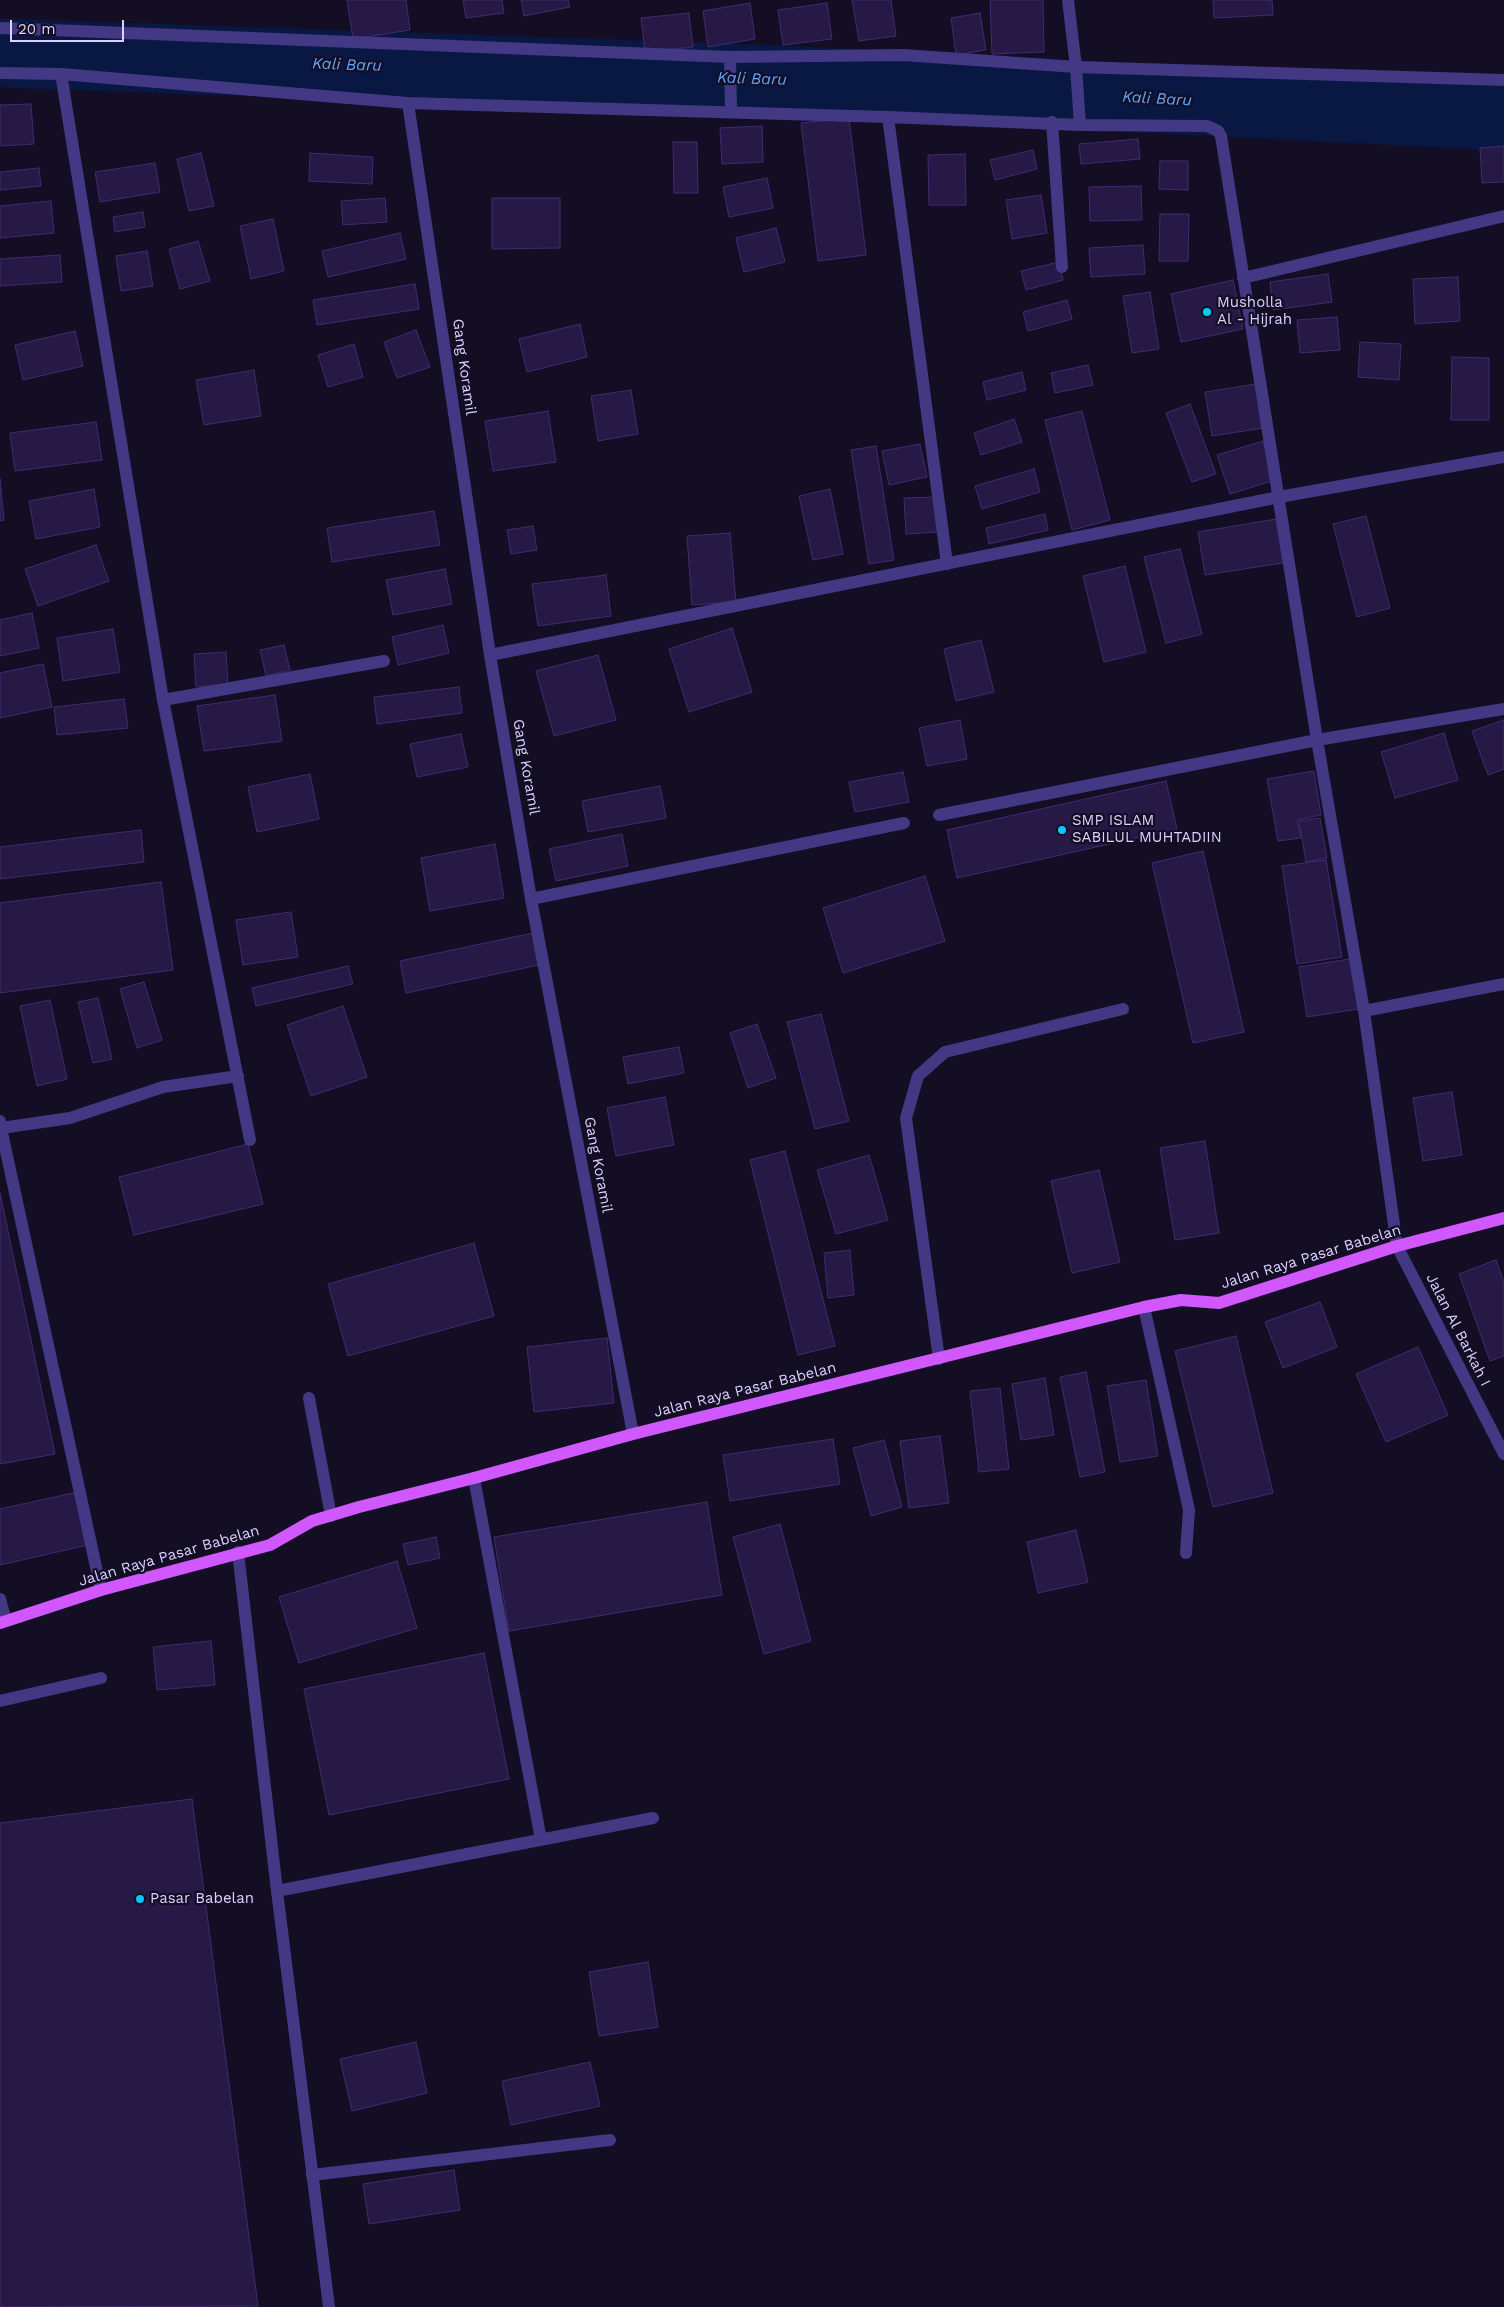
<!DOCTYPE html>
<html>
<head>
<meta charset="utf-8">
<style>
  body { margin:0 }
  #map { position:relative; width:1504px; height:2307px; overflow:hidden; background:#140e24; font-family:"Work Sans",sans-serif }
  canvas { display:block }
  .scale { position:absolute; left:10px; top:20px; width:114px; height:22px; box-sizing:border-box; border:2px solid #dbd1ff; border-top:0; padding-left:6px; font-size:15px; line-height:18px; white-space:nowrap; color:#dbd1ff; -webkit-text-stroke:4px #140e24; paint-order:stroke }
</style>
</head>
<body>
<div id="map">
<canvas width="1504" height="2307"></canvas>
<div class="scale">20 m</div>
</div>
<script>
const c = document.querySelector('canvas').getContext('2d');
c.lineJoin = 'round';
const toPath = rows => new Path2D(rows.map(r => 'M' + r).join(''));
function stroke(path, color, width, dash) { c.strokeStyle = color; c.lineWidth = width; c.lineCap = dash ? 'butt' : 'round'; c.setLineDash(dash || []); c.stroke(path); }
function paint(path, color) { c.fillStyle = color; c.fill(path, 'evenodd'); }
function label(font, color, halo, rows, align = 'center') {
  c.font = font + ' "Work Sans",sans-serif'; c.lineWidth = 4.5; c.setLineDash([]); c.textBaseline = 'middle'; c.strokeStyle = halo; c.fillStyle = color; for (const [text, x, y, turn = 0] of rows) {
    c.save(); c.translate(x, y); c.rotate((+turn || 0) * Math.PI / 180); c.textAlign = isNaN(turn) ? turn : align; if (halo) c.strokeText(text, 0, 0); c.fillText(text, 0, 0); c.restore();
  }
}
stroke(toPath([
  [0,53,782,80,1504,116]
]), '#091843', 69);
const building = toPath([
  [347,0,406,0,410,30,353,39,347,0],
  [463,0,502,0,504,13,466,18,463,0],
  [521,0,568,0,570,7,524,16,521,0],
  [852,0,891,0,896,36,859,41,852,0],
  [990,0,1043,0,1044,52,992,54,990,0],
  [1213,0,1272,0,1273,15,1214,18,1213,0],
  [750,3,755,39,708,47,703,11,750,3],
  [827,3,832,39,783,45,778,10,827,3],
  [689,13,693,47,645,52,641,18,689,13],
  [980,13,986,50,956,55,951,18,980,13],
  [31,104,34,144,0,146,0,105,31,104],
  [849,118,866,255,818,261,801,123,849,118],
  [762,126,763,162,722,164,720,128,762,126],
  [1138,139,1140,159,1081,164,1079,144,1138,139],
  [673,142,697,142,698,193,674,193,673,142],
  [1504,146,1504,182,1482,183,1480,148,1504,146],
  [1033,150,1037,169,995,180,990,160,1033,150],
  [201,153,214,206,189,211,177,159,201,153],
  [310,153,373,157,372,184,309,181,310,153],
  [965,154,966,205,929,205,928,155,965,154],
  [1160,161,1188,161,1188,190,1159,189,1160,161],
  [155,163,160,192,100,202,95,172,155,163],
  [39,168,41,186,0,190,0,172,39,168],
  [767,178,773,208,729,217,723,187,767,178],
  [1141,186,1142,220,1090,221,1089,187,1141,186],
  [1041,195,1047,233,1012,239,1006,200,1041,195],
  [385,198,387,222,343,225,341,201,385,198],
  [492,198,560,198,560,248,492,249,492,198],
  [51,201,54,233,0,238,0,206,51,201],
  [143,212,145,227,115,232,113,217,143,212],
  [1160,214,1189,214,1188,261,1159,261,1160,214],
  [273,219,284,271,251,279,240,226,273,219],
  [776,228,785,262,744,272,736,238,776,228],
  [400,233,406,259,328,277,322,251,400,233],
  [198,241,210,281,180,289,169,249,198,241],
  [1143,245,1145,274,1091,277,1089,248,1143,245],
  [147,251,153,286,121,291,116,256,147,251],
  [60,255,62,282,0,286,0,259,60,255],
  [1059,262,1063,280,1026,290,1021,271,1059,262],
  [1328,274,1332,302,1273,310,1270,282,1328,274],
  [1458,277,1460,321,1415,324,1413,279,1458,277],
  [1233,280,1243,329,1181,342,1171,294,1233,280],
  [415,284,419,309,317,325,313,300,415,284],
  [1150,292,1159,349,1132,353,1123,296,1150,292],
  [1067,300,1072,319,1028,331,1023,312,1067,300],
  [1337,317,1340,350,1300,353,1297,320,1337,317],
  [580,324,587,357,527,372,519,339,580,324],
  [416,330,430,367,397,378,384,342,416,330],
  [75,331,83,366,23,380,15,345,75,331],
  [1360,342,1401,344,1399,380,1358,377,1360,342],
  [354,344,363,377,328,387,318,355,354,344],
  [1452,357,1489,358,1489,420,1451,420,1452,357],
  [1088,365,1093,385,1055,393,1051,373,1088,365],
  [254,370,261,416,204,425,196,380,254,370],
  [1022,372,1026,390,987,400,983,382,1022,372],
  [1256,384,1263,428,1212,436,1205,392,1256,384],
  [631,390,638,434,598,441,591,396,631,390],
  [1190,404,1216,474,1192,482,1166,413,1190,404],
  [548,411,556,462,493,471,485,421,548,411],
  [1082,411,1110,520,1072,530,1045,420,1082,411],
  [1014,419,1022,442,981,455,974,433,1014,419],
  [96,422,102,460,15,471,10,433,96,422],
  [1263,441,1275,480,1230,494,1217,455,1263,441],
  [920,444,927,477,889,485,882,451,920,444],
  [876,446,894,560,869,564,851,450,876,446],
  [1034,469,1040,492,982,509,975,486,1034,469],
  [0,479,4,520,0,521,0,479],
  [94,489,100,527,36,539,29,501,94,489],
  [830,489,843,554,813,560,799,496,830,489],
  [936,497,938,532,906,534,904,498,936,497],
  [434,511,440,545,332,562,327,528,434,511],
  [1045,514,1048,530,989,544,986,528,1045,514],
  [1366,516,1390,608,1357,617,1333,524,1366,516],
  [1276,519,1283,563,1205,575,1198,532,1276,519],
  [533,526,537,550,511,554,507,530,533,526],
  [730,533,736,602,692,605,687,536,730,533],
  [96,545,109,581,38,606,25,569,96,545],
  [1180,549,1202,634,1166,643,1144,557,1180,549],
  [1125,566,1146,652,1104,662,1083,576,1125,566],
  [445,569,452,604,393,615,386,580,445,569],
  [606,575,611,616,538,626,532,584,606,575],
  [32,613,39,648,0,656,0,620,32,613],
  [443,625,449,653,398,665,392,637,443,625],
  [732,628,752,692,689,712,669,649,732,628],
  [113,629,120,672,63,681,57,638,113,629],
  [981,640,994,692,956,701,944,649,981,640],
  [284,645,290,670,266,676,260,650,284,645],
  [226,652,228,685,196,687,194,654,226,652],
  [598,655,616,720,554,736,536,671,598,655],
  [43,664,52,707,0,718,0,673,43,664],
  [459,687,462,713,377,724,374,697,459,687],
  [275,695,282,741,204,751,197,706,275,695],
  [124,699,128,728,57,735,54,707,124,699],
  [960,720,967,759,927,766,919,728,960,720],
  [1504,720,1504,769,1488,775,1472,731,1504,720],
  [1444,733,1458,780,1395,798,1381,752,1444,733],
  [461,734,468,767,417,777,410,744,461,734],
  [1314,771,1321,815,1297,820,1301,838,1278,841,1267,779,1314,771],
  [903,772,909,802,855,812,849,782,903,772],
  [310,774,319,819,257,832,248,787,310,774],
  [1166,781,1177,829,957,878,947,830,1166,781],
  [660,786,666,818,588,832,582,801,660,786],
  [1320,818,1327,858,1306,862,1299,821,1320,818],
  [141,830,144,862,0,879,0,847,141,830],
  [622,834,628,866,556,881,549,849,622,834],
  [495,844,504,898,430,911,421,858,495,844],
  [1203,851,1244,1032,1193,1043,1152,863,1203,851],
  [1326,860,1342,957,1297,964,1282,866,1326,860],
  [925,876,945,941,843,973,823,908,925,876],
  [161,882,173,970,0,993,0,903,161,882],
  [291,912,298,957,243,965,236,920,291,912],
  [533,933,539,965,406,993,400,961,533,933],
  [1350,959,1358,1009,1307,1017,1299,967,1350,959],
  [348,966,353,984,256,1006,252,988,348,966],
  [144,982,162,1040,137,1048,120,989,144,982],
  [98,998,112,1059,93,1063,78,1002,98,998],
  [50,1000,67,1079,37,1086,20,1006,50,1000],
  [343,1006,367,1077,311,1096,287,1025,343,1006],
  [821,1014,849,1121,815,1129,787,1022,821,1014],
  [757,1024,776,1078,748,1088,730,1033,757,1024],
  [679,1047,684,1073,628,1084,623,1057,679,1047],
  [1452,1092,1462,1155,1423,1161,1413,1098,1452,1092],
  [665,1097,674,1145,616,1156,607,1108,665,1097],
  [1205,1141,1219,1233,1175,1240,1160,1148,1205,1141],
  [248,1144,263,1204,134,1235,119,1177,248,1144],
  [785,1151,835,1346,798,1355,750,1160,785,1151],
  [869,1155,888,1220,836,1234,817,1170,869,1155],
  [1099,1170,1120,1262,1072,1273,1051,1181,1099,1170],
  [0,1193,55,1454,0,1464,0,1193],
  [474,1243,494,1316,348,1356,328,1284,474,1243],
  [850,1250,854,1295,828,1298,824,1253,850,1250],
  [1496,1260,1504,1282,1504,1356,1490,1361,1459,1274,1496,1260],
  [1320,1302,1337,1347,1283,1368,1265,1322,1320,1302],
  [1236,1336,1273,1493,1213,1507,1175,1351,1236,1336],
  [607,1338,614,1403,534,1412,527,1347,607,1338],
  [1418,1347,1448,1415,1386,1442,1356,1374,1418,1347],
  [1086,1372,1105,1472,1080,1477,1060,1377,1086,1372],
  [1045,1378,1054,1435,1021,1440,1012,1384,1045,1378],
  [1146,1380,1158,1456,1120,1462,1107,1386,1146,1380],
  [1000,1388,1009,1469,979,1472,970,1391,1000,1388],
  [940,1436,949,1503,909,1508,900,1441,940,1436],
  [833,1439,840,1484,730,1501,723,1455,833,1439],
  [884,1440,902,1507,871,1516,853,1448,884,1440],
  [77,1492,88,1545,0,1565,0,1509,77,1492],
  [707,1502,722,1595,509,1631,494,1537,707,1502],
  [780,1524,811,1641,764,1654,733,1537,780,1524],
  [1076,1530,1088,1582,1038,1593,1027,1542,1076,1530],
  [436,1537,440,1558,408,1565,403,1544,436,1537],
  [397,1561,417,1628,299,1663,279,1597,397,1561],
  [211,1641,215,1685,157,1690,153,1647,211,1641],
  [484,1653,509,1779,329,1815,304,1689,484,1653],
  [192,1799,258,2306,0,2307,0,1823,192,1799],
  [648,1962,658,2027,599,2036,589,1972,648,1962],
  [416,2042,427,2093,352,2111,340,2059,416,2042],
  [590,2062,600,2106,511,2125,502,2081,590,2062],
  [454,2170,460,2210,369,2224,363,2184,454,2170]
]);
paint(building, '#271946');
stroke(building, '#402b72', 1);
stroke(toPath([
  [1144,1307,1189,1510,1186,1553],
  [939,1359,906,1118,918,1076,945,1052,1123,1009],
  [309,1398,331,1516],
  [474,1478,541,1840],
  [0,1599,6,1621],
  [0,1701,101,1678],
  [277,1891,653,1818],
  [312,2175,610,2140]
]), '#423884', 12);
stroke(toPath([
  [1068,0,1076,67,1080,125],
  [0,28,730,57,903,55,1076,67,1504,80],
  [730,57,731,112],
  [0,73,61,74,408,103,888,117,1080,125,1207,126,1218,131,1221,136,1317,740,1364,1011,1397,1246,1504,1454],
  [61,74,163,700,250,1140],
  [408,103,490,655,531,899,633,1434],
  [888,117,947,564],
  [1052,122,1062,267],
  [1243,278,1504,216],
  [490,655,1279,497,1504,457],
  [163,700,384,661],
  [939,815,1317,740,1504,709],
  [531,899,904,823],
  [1364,1011,1504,984],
  [0,1121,1,1128,70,1118,163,1087,238,1076],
  [1,1128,101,1590],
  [238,1552,277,1891,329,2307]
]), '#423884', 12);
stroke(toPath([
  [0,1623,101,1590,270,1545,312,1521,359,1507,474,1478,633,1434,1144,1307,1181,1300,1219,1303,1397,1246,1504,1218]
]), '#d158ff', 12);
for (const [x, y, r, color] of [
  [1207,312,5,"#00cafc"],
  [1062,830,5,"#00cafc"],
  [140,1899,5,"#00cafc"]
]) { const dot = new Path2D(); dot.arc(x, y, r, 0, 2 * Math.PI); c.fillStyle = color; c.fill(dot); stroke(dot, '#140e24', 2); }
label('15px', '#dbd1ff', '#140e24', [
  ["Musholla",1217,303],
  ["Al - Hijrah",1217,320],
  ["SMP ISLAM",1072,821],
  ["SABILUL MUHTADIIN",1072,838],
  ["Pasar Babelan",150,1899]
], 'left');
label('15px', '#dbd1ff', '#140e24', [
  ["Gang Koramil",464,367,82],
  ["Gang Koramil",526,767,80],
  ["Gang Koramil",598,1165,79],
  ["Jalan Raya Pasar Babelan",1311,1257,-17],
  ["Jalan Al Barkah I",1458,1330,63],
  ["Jalan Raya Pasar Babelan",745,1390,-14],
  ["Jalan Raya Pasar Babelan",169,1556,-16]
]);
label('italic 16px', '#5fa5ff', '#140e24', [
  ["Kali Baru",347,65,2],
  ["Kali Baru",752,79,2],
  ["Kali Baru",1157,99,3]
]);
</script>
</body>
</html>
